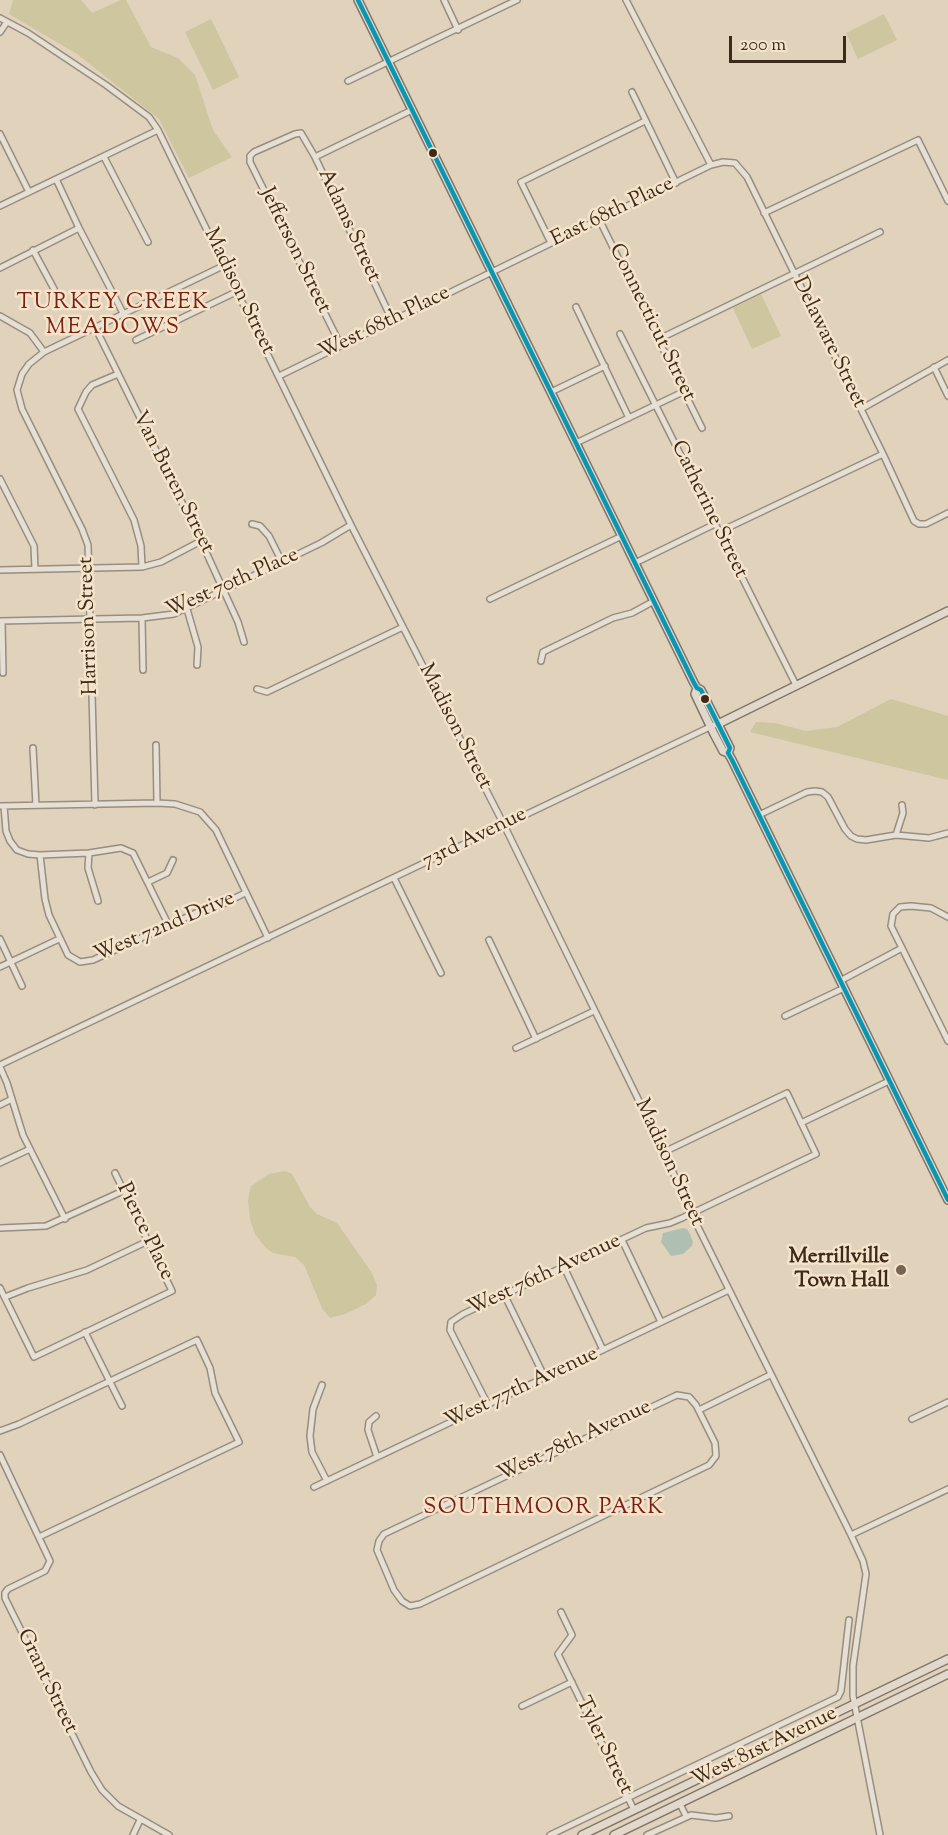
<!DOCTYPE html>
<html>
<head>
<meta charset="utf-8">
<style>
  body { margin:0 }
  #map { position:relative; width:948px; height:1835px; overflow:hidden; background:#e1d2bc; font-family:"Sorts Mill Goudy",serif }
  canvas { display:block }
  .scale { position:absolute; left:729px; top:36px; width:117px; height:27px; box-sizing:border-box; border:3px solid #3c2a1b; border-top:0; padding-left:8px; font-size:18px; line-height:21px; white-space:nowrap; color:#3c2a1b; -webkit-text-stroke:4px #f5e4ca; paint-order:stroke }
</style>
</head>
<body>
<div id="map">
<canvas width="948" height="1835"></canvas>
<div class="scale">200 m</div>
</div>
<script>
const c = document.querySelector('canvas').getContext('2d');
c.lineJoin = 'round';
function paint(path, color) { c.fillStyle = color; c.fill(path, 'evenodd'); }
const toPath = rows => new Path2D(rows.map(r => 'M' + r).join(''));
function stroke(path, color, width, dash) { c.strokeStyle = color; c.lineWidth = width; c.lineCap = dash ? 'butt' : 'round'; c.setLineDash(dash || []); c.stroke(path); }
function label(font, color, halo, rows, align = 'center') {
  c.font = font + ' "Sorts Mill Goudy",serif'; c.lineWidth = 5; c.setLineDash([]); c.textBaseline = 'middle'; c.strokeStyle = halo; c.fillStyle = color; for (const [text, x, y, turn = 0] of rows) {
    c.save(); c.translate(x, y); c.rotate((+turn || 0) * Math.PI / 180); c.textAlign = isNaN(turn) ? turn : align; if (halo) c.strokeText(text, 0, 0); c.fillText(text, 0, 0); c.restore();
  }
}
paint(toPath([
  [13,0,81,0,92,13,121,0,126,0,151,47,178,58,195,75,213,130,232,157,189,178,159,119,77,54,9,14],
  [884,14,897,40,858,59,846,33],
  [211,19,239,77,213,90,185,32],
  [761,294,781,336,752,349,733,308],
  [891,699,948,716,948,780,750,732,756,722,775,723,806,731,837,727],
  [285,1171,292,1174,310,1207,317,1214,337,1223,372,1273,377,1285,376,1295,366,1304,345,1314,330,1318,322,1308,304,1265,295,1257,273,1253,266,1248,255,1234,250,1219,248,1200,251,1186,269,1174]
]), '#cdc69f');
paint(toPath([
  [683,1228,687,1229,690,1234,693,1242,692,1246,683,1254,671,1256,661,1242,663,1233]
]), '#afc0b2');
const minor = toPath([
  [444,0,458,30],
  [626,0,711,165],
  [0,18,28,33,106,85,149,117,158,130,351,525,504,825,664,1152,691,1213,851,1535,863,1561,866,1574,853,1666,853,1696,880,1835],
  [0,32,7,22],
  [348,81,517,0],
  [632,92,676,183],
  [0,134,29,192],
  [104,157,148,242],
  [315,157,412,110],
  [56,179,79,228,123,313],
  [0,206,158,130],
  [764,213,918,140,948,201],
  [599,219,702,428],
  [551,243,521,182,645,121],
  [33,250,54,289],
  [0,268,79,228],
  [576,307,629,418],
  [0,316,30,333,44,352],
  [95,327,201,541,238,622,244,642],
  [620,334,796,685],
  [659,339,880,232],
  [136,340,236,292],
  [341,346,250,162,250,156,254,152,295,134,301,133,315,157,392,320],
  [934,367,948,396],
  [118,374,92,385,86,392,78,409,134,520,141,546,142,567],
  [279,376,711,165,723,162,735,163,747,177,883,454,914,521,919,524,926,524,948,513],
  [551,392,605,366],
  [861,409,948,360],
  [576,443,685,391],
  [0,479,34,546,35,569],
  [252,524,260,526,269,536,282,562],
  [719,532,883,454],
  [635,563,715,524],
  [0,570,142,567,161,562,201,541],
  [490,599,622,536],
  [187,609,198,647,197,665],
  [142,618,143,670],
  [0,621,142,618,174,614,321,543,351,525],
  [2,621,3,673],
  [541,661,543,652,613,618,632,613,654,601],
  [257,689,267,692,403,627],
  [156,745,157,803],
  [33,748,36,805],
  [95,805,88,545,82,529,22,409,17,390,22,374,29,364,44,352,223,266],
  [0,806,157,803,175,804,200,812,216,830,268,938],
  [4,806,6,831,10,841,17,850,28,854,40,855,89,853,121,848,133,853,169,926],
  [759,815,807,792,815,791,822,792,828,797,845,829,851,836,857,839,866,840,896,835,929,838,948,833],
  [896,835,903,813,902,805],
  [89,853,88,868,98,901],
  [40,855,45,899,49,915,68,955,80,962,93,960,209,907,221,905,245,893],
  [394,878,441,973],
  [148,882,167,873,173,860],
  [0,939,22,986],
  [489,940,536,1039],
  [902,948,948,1041],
  [0,967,59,939],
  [840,981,902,948,891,926,893,914,900,907,911,906,931,908,948,917],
  [785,1016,844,988],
  [516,1048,594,1011],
  [0,1065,714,725],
  [0,1067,7,1083,23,1135,65,1219],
  [0,1105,12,1099],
  [801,1123,889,1081],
  [0,1163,30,1149],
  [0,1228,46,1226,123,1191],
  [622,1240,661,1322],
  [564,1267,603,1350],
  [0,1288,34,1357,172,1291,115,1173],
  [504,1294,545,1378],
  [5,1297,28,1288,87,1270,148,1241],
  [85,1332,122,1406],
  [322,1385,313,1409,310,1436,312,1452,327,1481],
  [677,1395,689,1397,696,1405,715,1443,716,1456,709,1465,420,1604,410,1606,402,1601,394,1590,377,1550,379,1541,384,1534,677,1395],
  [488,1405,450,1330,451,1322,463,1314,646,1228,670,1223,682,1218,816,1154,787,1093,664,1152],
  [699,1410,770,1375],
  [376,1416,369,1422,368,1430,377,1457],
  [912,1419,948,1402],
  [0,1431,19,1424,197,1340,210,1368,215,1393,239,1442,39,1537],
  [0,1455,50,1561,45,1571,8,1589,5,1593,5,1598,91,1772,102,1790,118,1806,169,1835],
  [314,1487,729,1290],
  [851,1535,948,1489],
  [561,1612,572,1635,558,1654,634,1810],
  [522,1706,572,1682],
  [680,1804,686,1816],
  [133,1835,140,1820],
  [550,1835,838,1697,841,1691,849,1620],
  [647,1835,691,1815,716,1818,729,1816]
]);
const major = toPath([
  [358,0,694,683,697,688,701,690,730,748,728,753,732,760,948,1200],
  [697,688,695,694,714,734,723,751,728,753],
  [718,724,948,611],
  [582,1835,948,1659],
  [614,1835,948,1674]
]);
stroke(minor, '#988d7f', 8);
stroke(major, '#80766a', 10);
stroke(minor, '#e6dfd4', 5);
stroke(major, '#e2d9cc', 7);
stroke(toPath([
  [358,0,694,683,697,688,701,690,730,748,728,753,732,760,948,1200]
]), '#0996b3', 4.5);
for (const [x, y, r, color] of [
  [433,153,5,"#3c2a1b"],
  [705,699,5,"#3c2a1b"],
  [901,1270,6,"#766553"]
]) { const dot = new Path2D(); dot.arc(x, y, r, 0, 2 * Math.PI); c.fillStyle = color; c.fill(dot); stroke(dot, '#f5e4ca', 2); }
label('21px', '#3c2a1b', '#f5e4ca', [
  ["East 68th Place",613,213,-26],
  ["Adams Street",348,226,65],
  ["Jefferson Street",294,251,64],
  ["Madison Street",238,292,64],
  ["Connecticut Street",651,323,64],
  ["West 68th Place",385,324,-26],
  ["Delaware Street",828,343,64],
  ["Van Buren Street",172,483,63],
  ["Catherine Street",708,510,64],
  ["West 70th Place",233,584,-24],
  ["Harrison Street",90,626,-92],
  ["Madison Street",454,727,63],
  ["73rd Avenue",475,839,-26],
  ["West 72nd Drive",165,928,-23],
  ["Madison Street",668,1163,65],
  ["Pierce Place",144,1232,64],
  ["West 76th Avenue",545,1276,-25],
  ["West 77th Avenue",522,1389,-25],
  ["West 78th Avenue",575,1442,-25],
  ["Grant Street",46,1682,64],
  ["Tyler Street",603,1746,64],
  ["West 81st Avenue",765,1748,-26]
]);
label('bold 21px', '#3c2a1b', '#f5e4ca', [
  ["Merrillville",889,1258],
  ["Town Hall",889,1282]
], 'right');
c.letterSpacing = '1.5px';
label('22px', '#7a1f14', '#f5e4ca', [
  ["TURKEY CREEK",113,304],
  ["MEADOWS",113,329],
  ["SOUTHMOOR PARK",544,1509]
]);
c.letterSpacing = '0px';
</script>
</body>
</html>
